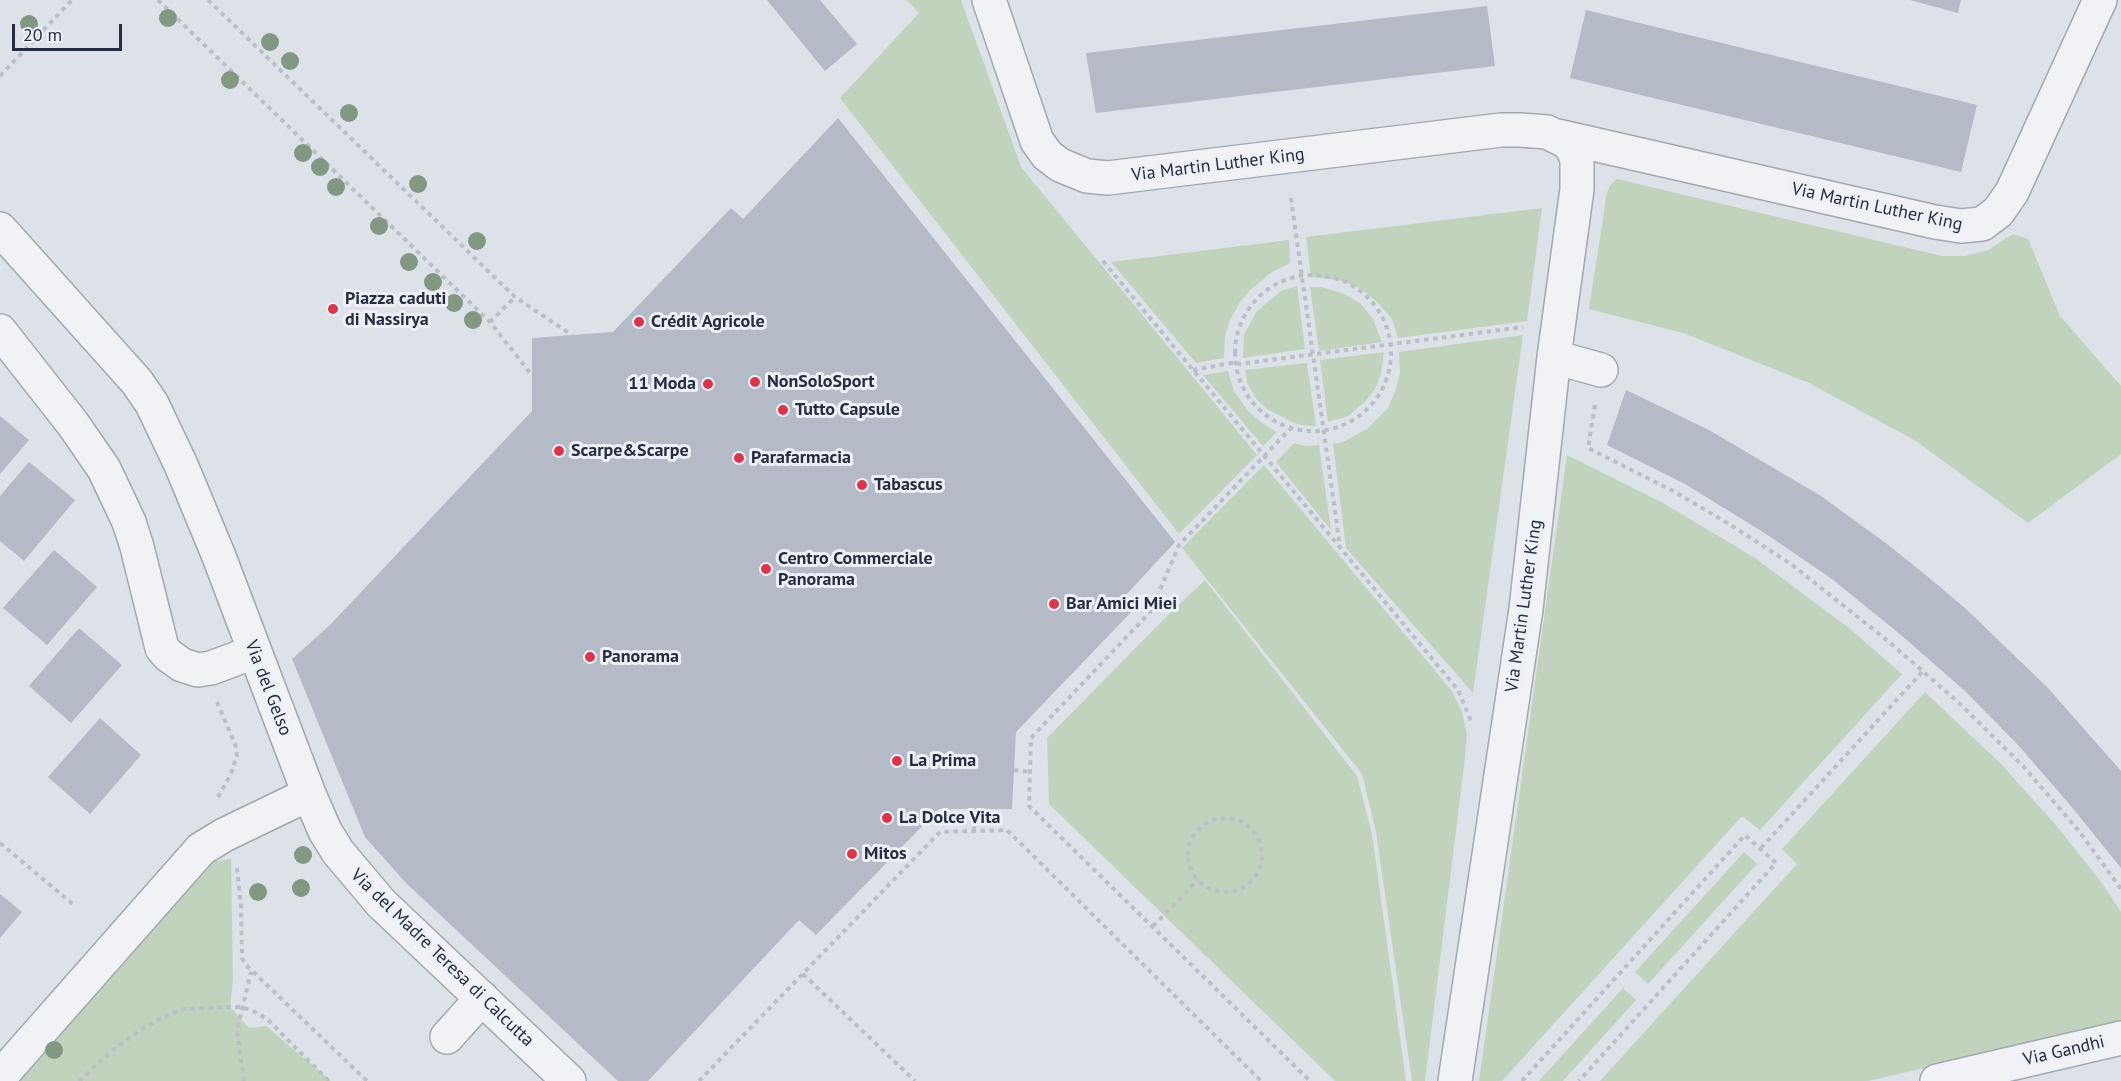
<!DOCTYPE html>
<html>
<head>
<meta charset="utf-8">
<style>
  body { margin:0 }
  #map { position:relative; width:2121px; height:1081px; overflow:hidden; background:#dde1e8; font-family:"PT Sans",sans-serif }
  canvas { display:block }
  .scale { position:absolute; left:12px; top:24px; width:110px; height:27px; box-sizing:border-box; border:3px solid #252e40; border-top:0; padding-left:8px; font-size:18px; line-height:21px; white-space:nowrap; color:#252e40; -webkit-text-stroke:4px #edf0f6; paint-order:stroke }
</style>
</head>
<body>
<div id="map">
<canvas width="2121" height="1081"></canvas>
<div class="scale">20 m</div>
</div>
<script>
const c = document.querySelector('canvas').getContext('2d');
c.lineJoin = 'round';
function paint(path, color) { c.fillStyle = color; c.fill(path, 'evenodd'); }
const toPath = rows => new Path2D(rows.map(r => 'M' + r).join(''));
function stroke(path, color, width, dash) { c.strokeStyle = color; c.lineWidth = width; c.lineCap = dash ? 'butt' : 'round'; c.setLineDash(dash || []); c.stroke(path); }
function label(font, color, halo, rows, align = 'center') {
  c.font = font + ' "PT Sans",sans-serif'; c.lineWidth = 6; c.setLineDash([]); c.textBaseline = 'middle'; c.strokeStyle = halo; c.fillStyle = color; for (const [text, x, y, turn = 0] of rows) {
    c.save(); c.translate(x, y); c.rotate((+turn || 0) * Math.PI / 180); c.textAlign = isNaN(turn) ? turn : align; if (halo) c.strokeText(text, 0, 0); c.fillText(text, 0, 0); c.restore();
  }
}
paint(toPath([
  [907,0,961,0,1021,167,1257,455,1179,534,840,98,919,13],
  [1617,179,1942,256,1965,256,1988,250,2013,234,2028,239,2060,316,2121,386,2121,454,2028,523,1916,441,1809,383,1683,333,1589,309,1607,192,1611,184],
  [1542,208,1527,321,1398,338,1392,319,1377,302,1360,288,1339,280,1311,277,1306,237],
  [1289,240,1290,263,1271,273,1250,290,1240,302,1230,320,1225,336,1224,358,1196,363,1111,262],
  [1297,286,1305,349,1243,358,1244,335,1256,312,1281,291],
  [1321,287,1343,293,1361,304,1373,319,1382,342,1319,351,1310,287],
  [1523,335,1473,693,1346,548,1333,444,1343,442,1367,429,1388,408,1396,389,1400,373,1399,352],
  [1384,352,1381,374,1375,389,1365,402,1348,416,1328,422,1320,360],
  [1307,363,1316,426,1302,425,1294,423,1267,409,1257,400,1247,383,1245,370],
  [1228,371,1234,391,1249,412,1262,423,1277,432,1263,446,1203,375],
  [1294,443,1305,446,1319,445,1331,530,1276,462],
  [1567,455,1663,503,1755,558,1849,628,1902,674,1760,830,1742,816,1502,1081,1479,1081],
  [1264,465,1452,691,1462,712,1467,734,1464,766,1425,1081,1412,1081,1376,832,1362,774,1182,548],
  [1205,580,1357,776,1372,834,1406,1081,1335,1081,1049,804,1047,738,1170,613],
  [1925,692,2002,765,2055,824,2102,883,2121,912,2121,1023,1868,1081,1600,1081,1797,864,1782,849],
  [1744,852,1757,864,1648,984,1635,972],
  [231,859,233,980,230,1007,249,1028,266,1026,331,1081,17,1081,211,862],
  [1623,988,1636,1000,1563,1081,1539,1081]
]), '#c2d3bd');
paint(toPath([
  [767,0,820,0,857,44,825,71],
  [1910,0,1961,0,1958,13],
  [1487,6,1495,66,1096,113,1086,53],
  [1586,10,1977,105,1961,172,1570,78],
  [838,118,1175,542,1125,596,1136,607,1016,732,1012,809,939,809,816,935,799,920,648,1081,618,1081,406,883,365,837,292,659,330,625,532,411,532,338,613,332,731,208,743,219],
  [1626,390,1709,430,1821,496,1887,544,1927,576,1966,609,2047,687,2121,771,2121,868,2071,806,2019,746,1965,691,1901,635,1832,579,1763,532,1685,484,1607,445],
  [0,416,29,440,0,474],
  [29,462,75,500,24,561,0,541,0,496],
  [54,550,97,587,47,645,3,608],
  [79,628,122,665,71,723,29,686],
  [100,718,141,755,90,814,48,777],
  [0,894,22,912,0,938]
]), '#b4bac6');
const minor = toPath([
  [989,0,1037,141,1047,155,1060,165,1087,176,1108,178,1501,130,1520,130,1547,132,1567,142,1574,151,1577,161,1577,189,1554,357,1526,609,1455,1081],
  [1558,136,1935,222,1961,226,1982,224,1998,212,2012,192,2100,0],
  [0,229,137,382,152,404,181,465,218,554,309,794,325,831,338,852,381,903,569,1081],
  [0,331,73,424,104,469,129,522,137,547,162,648,168,655,182,665,198,670,211,668,254,652],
  [1554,357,1601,370],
  [447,1037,482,998],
  [0,1077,201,849,224,835,309,794],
  [1937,1081,2121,1038]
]);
stroke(minor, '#a2a8b2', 36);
stroke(toPath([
  [158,0,490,322,531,374],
  [208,0,515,297,572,335],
  [0,76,72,0],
  [1291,198,1340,547],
  [1103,261,1458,690,1471,721],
  '1235 353a78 78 0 1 1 156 0a78 78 0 1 1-156 0Z',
  [490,322,515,297],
  [1193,370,1236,362,1239,364,1523,327],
  [1595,405,1588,448,1675,492,1729,524,1791,564,1888,641,1958,702,2023,766,2079,831,2121,889],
  [1292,427,1179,545,1151,611,1031,738,1029,806,1310,1081],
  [217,702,235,744,237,755,231,774,218,797],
  [1014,770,1030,772],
  '1188 855a37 37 0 1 1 74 0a37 37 0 1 1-74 0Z',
  [974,831,975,809],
  [0,843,75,906],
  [1761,848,1923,671],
  [237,868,241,907,242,958,246,965,367,1081],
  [1153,926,1198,880],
  [803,974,915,1081],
  [79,1081,113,1050,140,1030,163,1017,184,1009,230,1007,242,1007,255,1012,267,1019,329,1081],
  [244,1081,237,1031,251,972],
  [699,1081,940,832,1007,830,1261,1081],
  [1522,1081,1745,835,1776,863,1579,1081]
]), '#bbbfc7', 4, [4.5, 4.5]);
stroke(minor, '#f0f2f6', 33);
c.fillStyle = '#839883';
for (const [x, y] of [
  [168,18],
  [29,24],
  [270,42],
  [290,61],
  [230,80],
  [349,113],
  [303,153],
  [320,167],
  [418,184],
  [336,187],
  [379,226],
  [477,241],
  [409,262],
  [433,282],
  [454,303],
  [473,320],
  [303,855],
  [301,888],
  [258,892],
  [54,1050]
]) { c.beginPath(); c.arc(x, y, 9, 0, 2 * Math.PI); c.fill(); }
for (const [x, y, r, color] of [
  [333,309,6,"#da364a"],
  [639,322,6,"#da364a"],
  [755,382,6,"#da364a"],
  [708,384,6,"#da364a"],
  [783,410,6,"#da364a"],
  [559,451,6,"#da364a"],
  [739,458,6,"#da364a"],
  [862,485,6,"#da364a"],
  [766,569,6,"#da364a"],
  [1054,604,6,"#da364a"],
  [590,657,6,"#da364a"],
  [897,761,6,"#da364a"],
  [887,818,6,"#da364a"],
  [852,854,6,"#da364a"]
]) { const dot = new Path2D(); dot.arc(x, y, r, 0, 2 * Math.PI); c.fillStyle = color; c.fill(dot); stroke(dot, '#edf0f6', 2); }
label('18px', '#252e40', '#edf0f6', [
  ["Via Martin Luther King",1218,165,-7],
  ["Via Martin Luther King",1877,207,12],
  ["Via Martin Luther King",1524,606,-82],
  ["Via del Gelso",268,688,69],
  ["Via del Madre Teresa di Calcutta",442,958,44],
  ["Via Gandhi",2064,1051,-13]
]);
label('bold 18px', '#252e40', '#edf0f6', [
  ["Piazza caduti",345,299],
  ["di Nassirya",345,320],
  ["Crédit Agricole",651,322],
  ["NonSoloSport",767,382],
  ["11 Moda",696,384,"right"],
  ["Tutto Capsule",795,410],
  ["Scarpe&Scarpe",571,451],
  ["Parafarmacia",751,458],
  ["Tabascus",874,485],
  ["Centro Commerciale",778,559],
  ["Panorama",778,580],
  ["Bar Amici Miei",1066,604],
  ["Panorama",602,657],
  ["La Prima",909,761],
  ["La Dolce Vita",899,818],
  ["Mitos",864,854]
], 'left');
</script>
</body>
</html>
